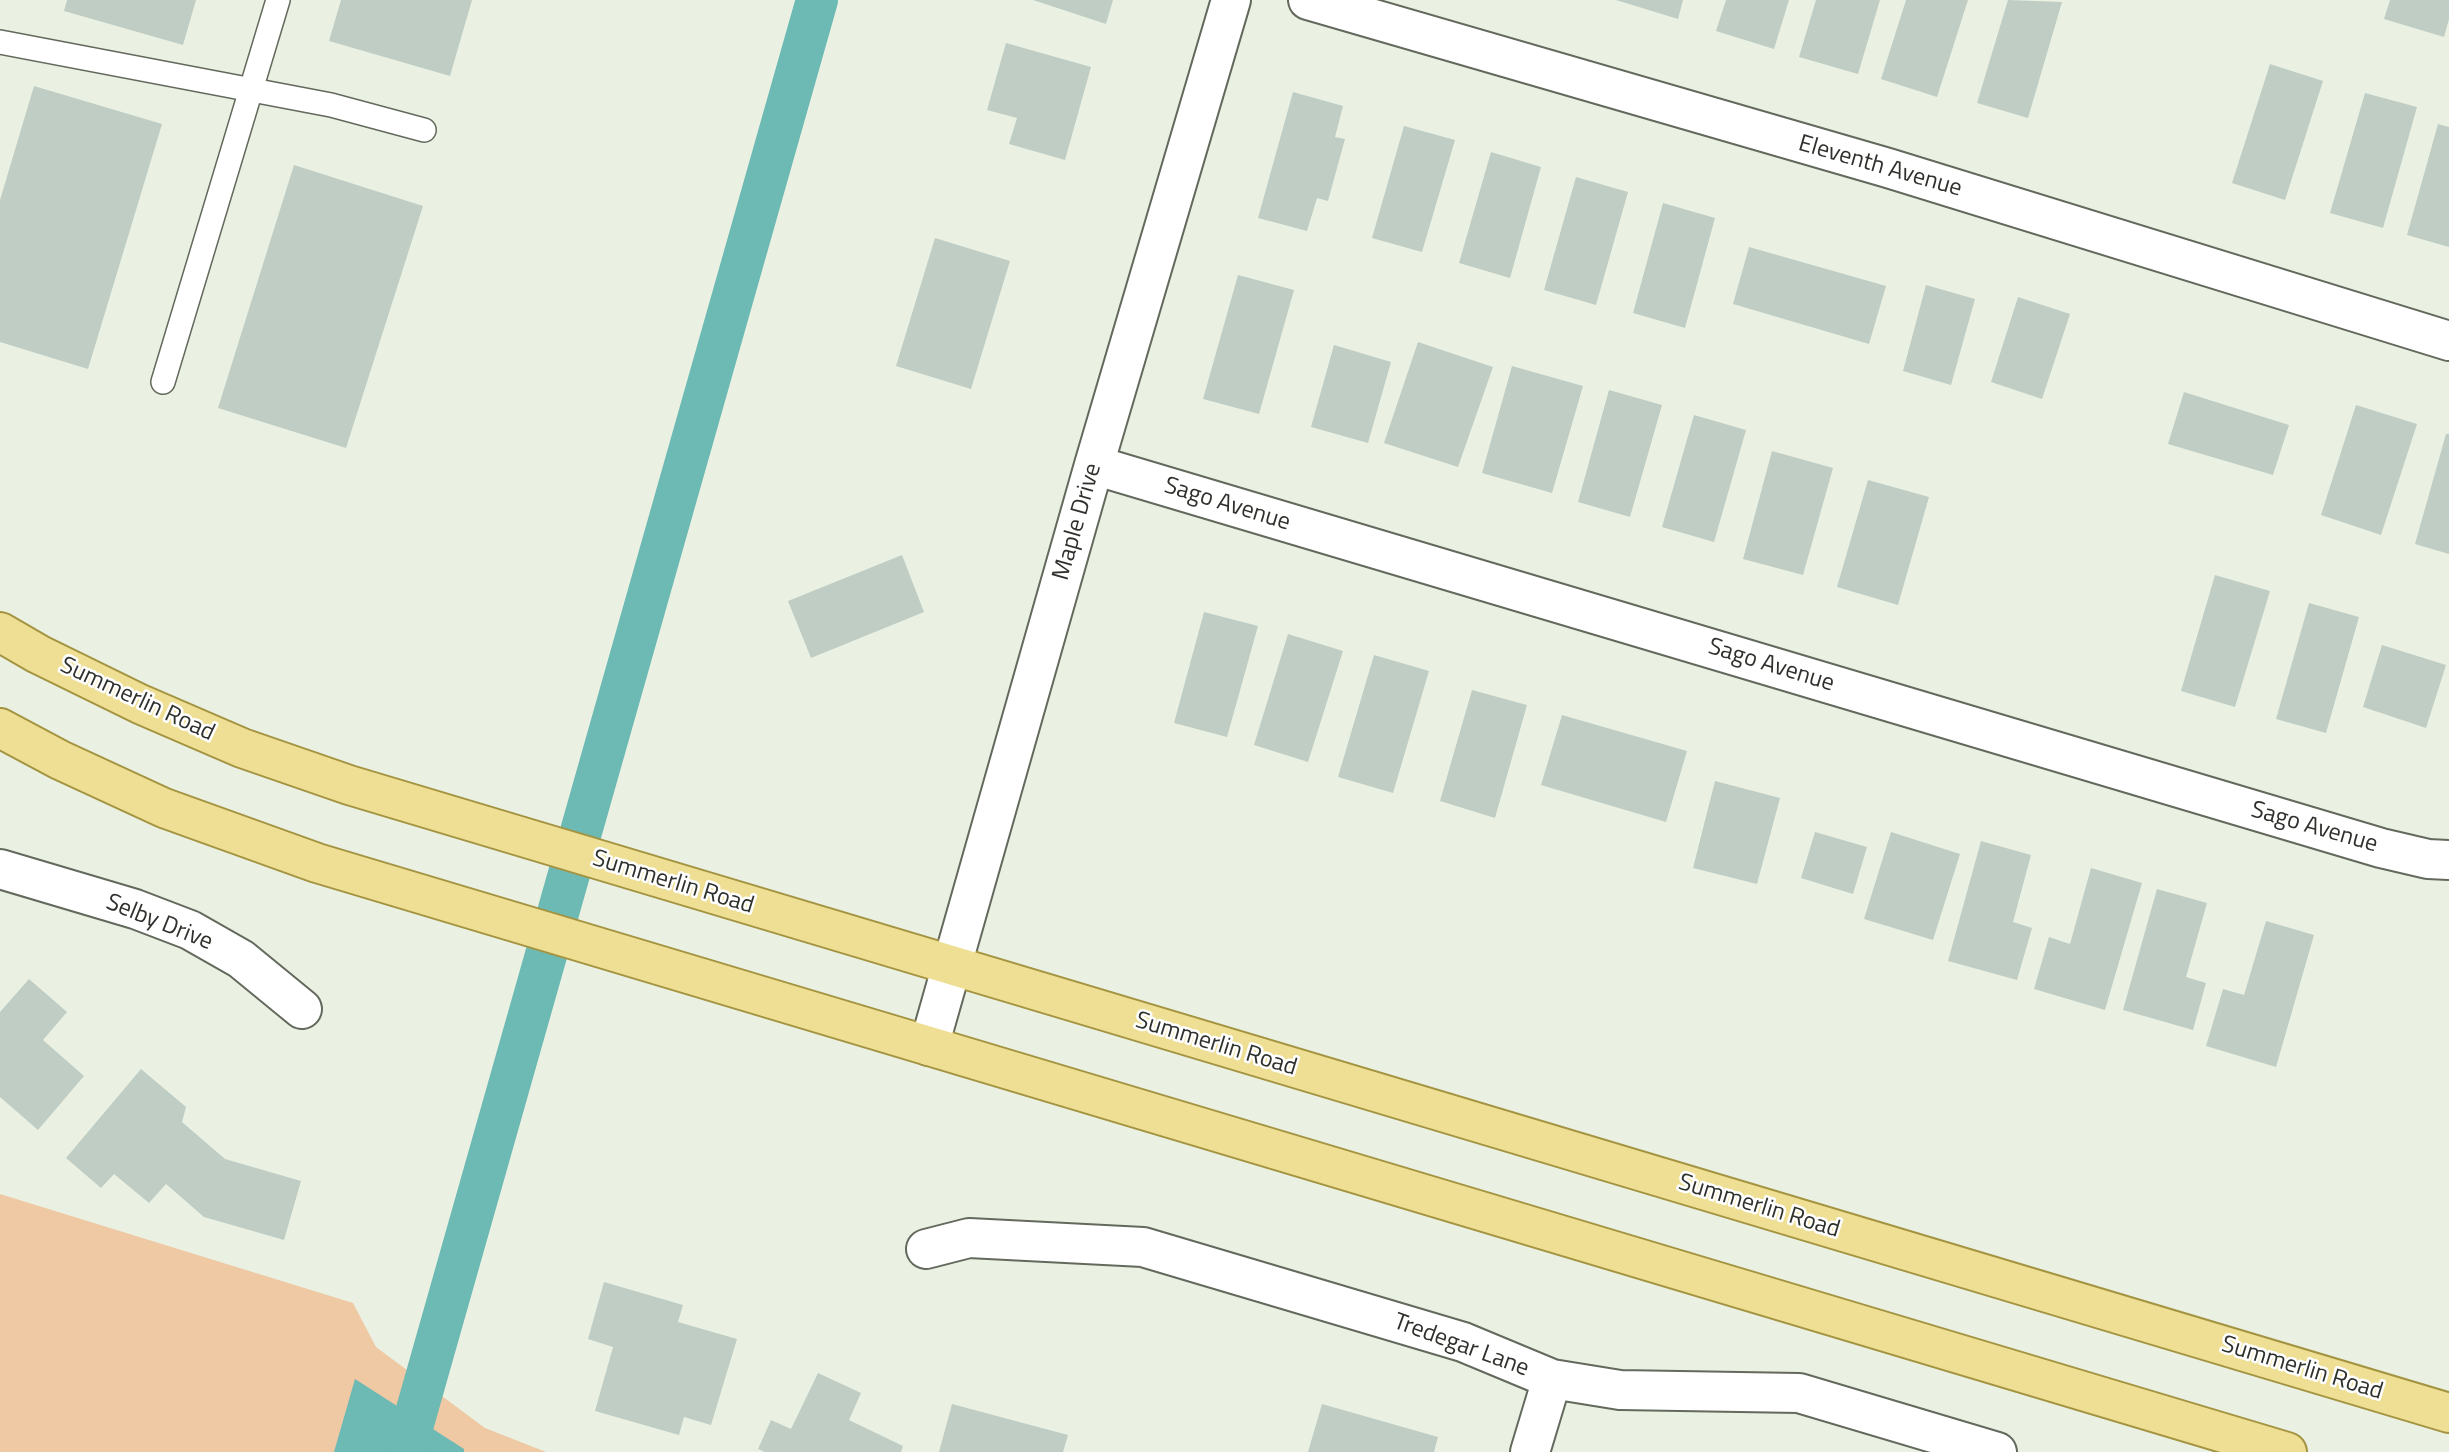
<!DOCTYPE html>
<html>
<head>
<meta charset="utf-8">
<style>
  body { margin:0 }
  canvas { display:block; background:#eaf1e3 }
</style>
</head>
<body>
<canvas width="2449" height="1452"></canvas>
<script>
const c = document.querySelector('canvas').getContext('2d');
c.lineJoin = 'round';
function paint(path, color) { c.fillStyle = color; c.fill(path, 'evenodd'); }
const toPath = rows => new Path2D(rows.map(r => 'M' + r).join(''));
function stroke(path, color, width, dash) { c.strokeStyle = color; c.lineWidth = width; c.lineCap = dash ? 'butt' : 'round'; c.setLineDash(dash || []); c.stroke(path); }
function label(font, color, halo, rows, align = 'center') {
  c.font = font + ' "Titillium Web",sans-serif'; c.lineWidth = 5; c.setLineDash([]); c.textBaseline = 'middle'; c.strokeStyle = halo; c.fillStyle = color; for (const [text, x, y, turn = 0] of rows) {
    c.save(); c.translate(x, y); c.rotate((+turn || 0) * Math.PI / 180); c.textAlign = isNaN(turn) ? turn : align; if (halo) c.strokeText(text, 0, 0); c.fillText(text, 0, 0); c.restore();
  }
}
paint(toPath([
  [0,1194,353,1303,376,1347,485,1428,546,1452,0,1452]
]), '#eec9a4');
paint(toPath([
  [355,1379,464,1449,464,1452,334,1452]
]), '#6db9b3');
stroke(toPath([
  [405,1452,817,0]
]), '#6db9b3', 42);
paint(toPath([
  [67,0,196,0,183,45,64,11],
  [341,0,472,0,450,76,329,41],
  [1033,0,1113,0,1106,24],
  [1616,0,1683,0,1678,19],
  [1726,0,1789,0,1774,49,1716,31],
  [1816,0,1880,0,1858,74,1799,57],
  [1906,0,1968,0,1937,97,1881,79],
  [2008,0,2062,2,2028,118,1977,103],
  [2390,0,2449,0,2449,19,2444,37,2384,19],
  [1006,43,1091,67,1065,160,1009,144,1017,118,987,110],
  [2270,64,2323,81,2285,200,2232,183],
  [34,86,162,124,88,369,0,342,0,200],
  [1293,92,1343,106,1335,137,1345,139,1328,201,1317,198,1307,231,1258,218],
  [2365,93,2417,107,2383,228,2330,213],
  [2438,124,2449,127,2449,247,2407,235],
  [1404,126,1455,140,1422,252,1372,238],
  [1491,152,1541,167,1510,278,1459,263],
  [294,165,423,206,346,448,218,408],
  [1576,177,1628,192,1596,305,1544,290],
  [1663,203,1715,218,1685,328,1633,313],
  [935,238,1010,261,971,389,896,366],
  [1749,247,1886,286,1869,344,1733,304],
  [1238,275,1294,290,1259,414,1203,399],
  [1926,285,1975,299,1951,385,1903,371],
  [2018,297,2070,314,2042,399,1991,382],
  [1418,342,1493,367,1458,467,1384,443],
  [1334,345,1391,362,1368,443,1311,427],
  [1512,366,1583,386,1552,493,1482,473],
  [1609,390,1662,405,1630,517,1578,502],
  [2184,392,2289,425,2273,475,2168,444],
  [2356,405,2417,424,2381,535,2321,515],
  [1694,415,1746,430,1714,542,1662,527],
  [2446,434,2449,434,2449,554,2415,544],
  [1772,451,1833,468,1803,575,1743,559],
  [1868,480,1929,497,1898,605,1837,587],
  [902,555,924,612,811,658,788,601],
  [2215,575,2270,591,2235,707,2181,691],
  [2309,603,2359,617,2326,733,2276,719],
  [1204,612,1258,626,1227,737,1174,723],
  [1288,634,1343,651,1308,762,1254,745],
  [2382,645,2446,665,2426,728,2363,707],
  [1374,655,1429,671,1393,793,1338,777],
  [1472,690,1527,705,1495,818,1440,801],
  [1562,715,1687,751,1666,822,1541,785],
  [1715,781,1780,798,1757,884,1693,868],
  [1815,832,1867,847,1853,894,1801,878],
  [1891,832,1960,854,1933,940,1864,919],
  [1981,841,2031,855,2013,922,2032,928,2017,980,1948,961],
  [2091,868,2142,883,2105,1010,2034,989,2049,937,2070,944],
  [2157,889,2207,903,2186,977,2206,983,2193,1030,2123,1010],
  [2266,921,2314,935,2276,1067,2206,1046,2223,989,2244,995],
  [29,979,67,1012,43,1040,84,1076,38,1130,0,1097,0,1012],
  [141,1069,186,1107,182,1122,225,1159,301,1181,284,1240,204,1217,166,1184,149,1203,114,1174,101,1188,66,1158],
  [604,1282,683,1305,678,1322,737,1339,711,1425,684,1417,679,1435,595,1411,613,1347,588,1339],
  [818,1373,861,1393,849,1420,903,1446,901,1452,765,1452,758,1449,771,1420,791,1429],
  [952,1404,1068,1435,1063,1452,939,1452],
  [1322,1404,1438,1437,1434,1452,1308,1452]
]), '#bfcdc4');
const lane = toPath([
  [0,42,331,105,424,130],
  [163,382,278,0]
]);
const street = toPath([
  [1308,0,1888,168,2449,341],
  [1094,465,2381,848,2428,859,2449,860],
  [0,869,135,909,190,930,241,959,302,1009],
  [929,1046,1094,465,1231,0],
  [926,1249,969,1238,1143,1247,1463,1342,1552,1379,1620,1390,1799,1393,1997,1452],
  [1530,1452,1552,1379]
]);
const primary = toPath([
  [0,632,38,654,140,704,242,748,349,785,2449,1413],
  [0,728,60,760,164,808,317,863,2287,1452]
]);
stroke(lane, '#63695c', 26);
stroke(street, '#63695c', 42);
stroke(primary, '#a49441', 42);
stroke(lane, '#fff', 23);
stroke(street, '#fff', 38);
stroke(primary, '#eedf94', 38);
label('24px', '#2f312c', '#fff', [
  ["Eleventh Avenue",1880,167,16],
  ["Sago Avenue",1227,505,17],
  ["Maple Drive",1078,522,-74],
  ["Sago Avenue",1771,666,17],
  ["Summerlin Road",137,700,25],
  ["Sago Avenue",2314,828,16],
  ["Summerlin Road",673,883,17],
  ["Selby Drive",159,923,22],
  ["Summerlin Road",1216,1045,17],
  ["Summerlin Road",1759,1207,17],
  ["Tredegar Lane",1461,1346,20],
  ["Summerlin Road",2302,1369,17]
]);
</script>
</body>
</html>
